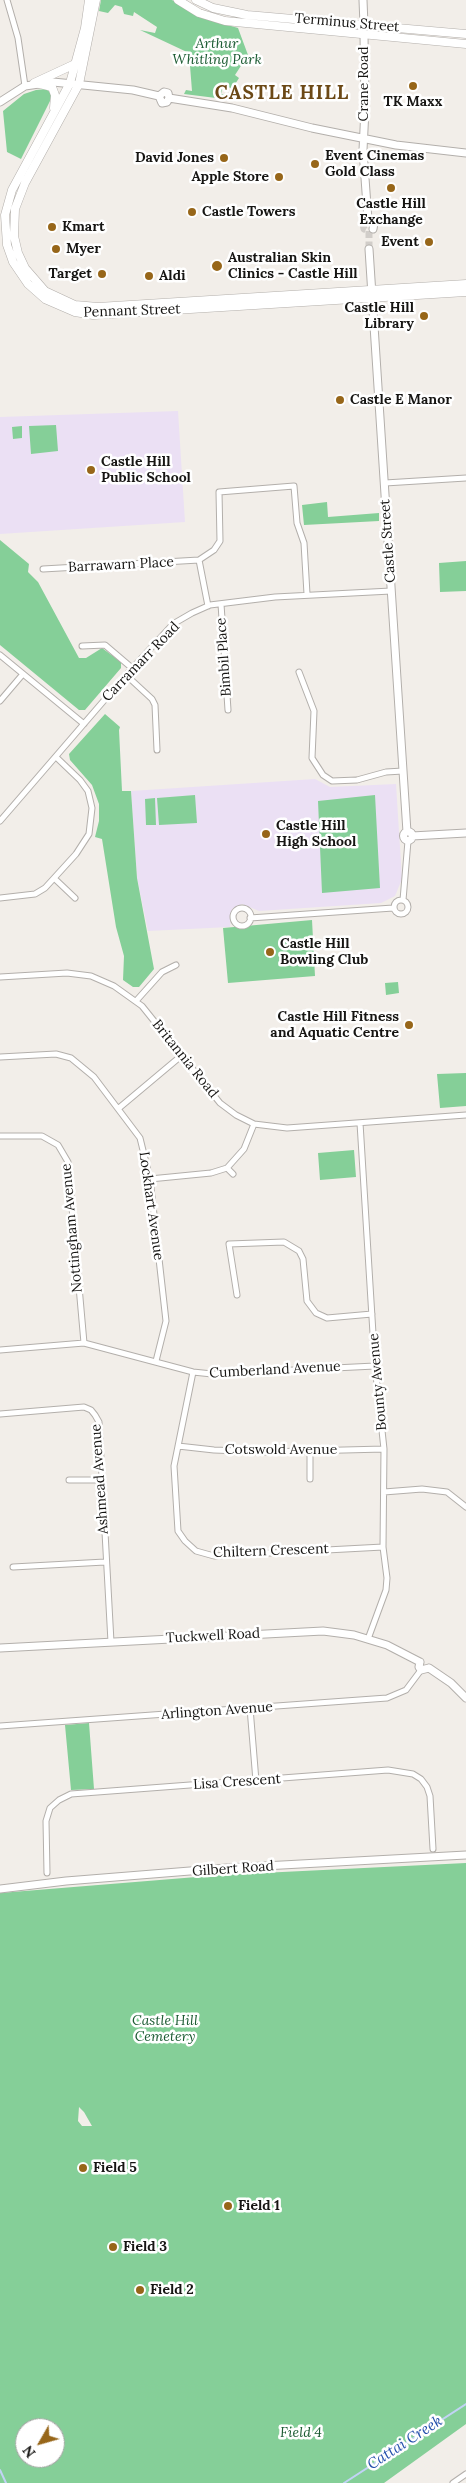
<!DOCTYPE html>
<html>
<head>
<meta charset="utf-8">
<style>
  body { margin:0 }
  #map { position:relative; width:466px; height:2483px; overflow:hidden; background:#f2eee9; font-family:Lora,serif }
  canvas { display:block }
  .north { position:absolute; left:15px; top:2418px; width:50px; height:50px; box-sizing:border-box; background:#fff; border:1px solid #a2a1a1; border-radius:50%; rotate:232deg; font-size:14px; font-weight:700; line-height:20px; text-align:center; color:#161513 }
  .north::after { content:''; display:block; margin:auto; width:18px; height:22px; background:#976619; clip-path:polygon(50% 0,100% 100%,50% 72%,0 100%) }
</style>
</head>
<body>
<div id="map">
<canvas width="466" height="2483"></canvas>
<div class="north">N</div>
</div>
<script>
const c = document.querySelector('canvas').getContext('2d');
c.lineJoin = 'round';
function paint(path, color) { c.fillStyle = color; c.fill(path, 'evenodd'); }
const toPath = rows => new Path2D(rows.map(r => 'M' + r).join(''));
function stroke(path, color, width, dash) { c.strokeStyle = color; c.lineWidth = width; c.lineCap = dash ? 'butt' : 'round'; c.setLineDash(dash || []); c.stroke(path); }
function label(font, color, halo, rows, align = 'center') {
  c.font = font + ' Lora,serif'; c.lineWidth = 5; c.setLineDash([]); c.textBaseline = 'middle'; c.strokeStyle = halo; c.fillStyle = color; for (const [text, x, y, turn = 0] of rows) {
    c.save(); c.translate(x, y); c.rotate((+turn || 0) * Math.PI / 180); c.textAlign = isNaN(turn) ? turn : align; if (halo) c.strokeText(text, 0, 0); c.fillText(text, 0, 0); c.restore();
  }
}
paint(toPath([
  [178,411,185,522,0,534,0,417],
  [315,779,330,787,396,784,402,879,395,896,381,903,259,911,242,904,232,909,230,927,148,931,137,878,131,791]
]), '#ebe0f4');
paint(toPath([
  [101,0,172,0,203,18,238,28,248,55,235,75,239,78,232,89,223,84,221,94,233,97,232,100,184,94,186,90,192,91,189,53,140,30,155,33,157,27,134,12,133,16,124,14,122,7,115,5,108,13,99,11],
  [46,89,51,93,51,99,21,159,7,152,3,111,24,94,36,90],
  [56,425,58,451,31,454,29,426],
  [22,426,22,438,13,439,12,427],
  [327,502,328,517,379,513,379,521,304,525,302,505],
  [0,540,29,564,28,572,38,582,79,658,86,658,102,648,121,662,121,668,85,710,79,710,0,645],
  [466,561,466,591,440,592,439,563],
  [105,714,120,727,119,730,122,791,131,791,137,878,154,969,139,987,133,987,123,980,124,956,116,927,102,839,95,837,99,821,99,804,92,785,70,760,69,754],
  [195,795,197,823,159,825,157,798],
  [375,795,380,888,322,893,318,801],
  [155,798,156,825,146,825,145,799],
  [312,920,315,976,228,983,223,928],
  [398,982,399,993,386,995,385,983],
  [466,1073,466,1106,440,1108,437,1074],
  [354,1150,356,1177,320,1180,318,1153],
  [89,1723,94,1789,71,1790,65,1725],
  [466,1863,466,2424,384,2483,0,2483,0,1893,221,1875],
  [79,2107,84,2112,92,2126,82,2126,78,2121],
  [25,2428,55,2428,55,2458,25,2458]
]), '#85cf98');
stroke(toPath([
  [0,2470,6,2483],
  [344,2483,466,2404]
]), '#c1d3f5', 2);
stroke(toPath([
  [363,224,364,229,369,231],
  [369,231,369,249]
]), '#d1cdc9', 7, [7, 3.5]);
const street = toPath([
  [7,0,18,38,25,86],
  [385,483,466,478],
  [199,560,208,606],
  [43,569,199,560,214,550,220,541,219,492,294,486,297,523,304,543,307,594],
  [221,604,228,710],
  [82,646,105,645,132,668],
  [0,655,84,724],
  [299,672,314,711,312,758,323,775,332,781,357,780,386,772,403,771],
  [126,675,152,699,155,705,157,750],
  [0,701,23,674],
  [0,821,126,675,173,624,192,613,210,605,275,597,391,591],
  [55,879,75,898],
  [0,898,35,894,45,888,76,854,89,834,92,808,88,791,80,780,56,757],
  '394 907a7 7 0 1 1 14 0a7 7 0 1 1-14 0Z',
  [403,900,408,841],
  '233 917a9 9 0 1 1 18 0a9 9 0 1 1-18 0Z',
  [250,918,393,908],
  [0,977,67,973,91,976,114,986,142,1006,220,1103,236,1115,254,1124,287,1128,466,1115],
  [136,1001,162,972,176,965],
  [0,1057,56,1054,71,1058,94,1077,140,1138,150,1179,166,1321,156,1361],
  [119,1108,181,1056],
  [360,1123,375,1366,384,1449,383,1547,387,1578,386,1590,368,1639],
  [0,1136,42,1136,58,1145,68,1162,84,1343],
  [227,1168,233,1174],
  [150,1179,211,1173,227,1168,244,1149,254,1124],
  [237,1295,229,1244,284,1242,299,1251,303,1259,307,1301,316,1313,327,1318,372,1314],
  [0,1350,84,1343,193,1372,212,1374,375,1366],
  [193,1372,174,1466,178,1531,185,1541,196,1551,214,1556,383,1547],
  [0,1414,84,1407,91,1410,95,1415,99,1422,111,1642],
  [178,1446,214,1450,265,1452,384,1449],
  [310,1450,310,1479],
  [69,1480,102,1480],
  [384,1492,422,1489,447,1492,466,1507],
  [13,1567,105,1562],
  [250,1708,256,1781],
  [0,1726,387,1698,406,1690,421,1670],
  [47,1873,46,1821,50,1808,59,1800,71,1794,388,1770,413,1774,421,1779,427,1787,430,1796,433,1849],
  [453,2483,466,2474]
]);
const secondary = toPath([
  [363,0,364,25],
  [364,34,365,109,363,150,368,220],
  [159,96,162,103,167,102,169,98],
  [159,96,164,92,168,93,169,98],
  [169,98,232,108,312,128,396,145,466,153],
  [0,102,25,86,53,82,133,90,159,96],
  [368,220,374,223,373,229],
  [369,249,407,832],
  '403.5 836a4.5 4.5 0 1 1 9 0a4.5 4.5 0 1 1-9 0Z',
  [412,836,466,833],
  [0,1648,323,1631,354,1635,387,1645,420,1662],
  [420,1662,419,1667,421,1670,429,1668],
  [429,1668,451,1683,466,1698],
  [0,1889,66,1881,227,1868,466,1855]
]);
const primary = toPath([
  [89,0,85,28,70,83,12,190,5,215,7,245,13,262,28,284,45,299,75,312,93,315,466,292],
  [96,0,79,84,25,183,15,209,14,236,18,253,25,268,45,291,75,305,98,307,466,284],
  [178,0,199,13,225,21,466,44],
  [196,0,213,8,247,15,466,34],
  [34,83,75,64],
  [36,83,52,87,55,95,54,108]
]);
stroke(street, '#b3afab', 7);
stroke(secondary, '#b3afab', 9);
stroke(primary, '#b3afab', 9);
stroke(street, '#fff', 5);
stroke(secondary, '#fff', 7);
stroke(primary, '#fff', 8);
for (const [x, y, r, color] of [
  [413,86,5,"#976619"],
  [224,158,5,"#976619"],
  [315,164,5,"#976619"],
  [279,177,5,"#976619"],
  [391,188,5,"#976619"],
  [192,212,5,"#976619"],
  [52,227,5,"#976619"],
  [429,242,5,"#976619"],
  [56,249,5,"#976619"],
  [217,266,6,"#976619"],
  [102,274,5,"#976619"],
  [149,276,5,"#976619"],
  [424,316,5,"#976619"],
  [340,400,5,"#976619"],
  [91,470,5,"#976619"],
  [266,834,5,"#976619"],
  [270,952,5,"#976619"],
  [409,1025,5,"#976619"],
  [83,2168,5,"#976619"],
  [228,2206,5,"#976619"],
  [113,2247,5,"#976619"],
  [140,2290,5,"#976619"]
]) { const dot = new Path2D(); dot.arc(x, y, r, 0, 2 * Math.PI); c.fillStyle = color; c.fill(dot); stroke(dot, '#fff', 2); }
label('14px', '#161513', '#fff', [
  ["Terminus Street",347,23,5],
  ["Crane Road",364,84,-90],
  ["Pennant Street",132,311,-2],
  ["Castle Street",388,541,-94],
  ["Barrawarn Place",121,565,-3],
  ["Bimbil Place",224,657,-94],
  ["Carramarr Road",141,662,-46],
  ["Britannia Road",185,1059,51],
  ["Lockhart Avenue",151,1206,82],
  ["Nottingham Avenue",72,1228,-95],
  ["Cumberland Avenue",275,1370,-3],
  ["Bounty Avenue",378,1382,-95],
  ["Cotswold Avenue",281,1450],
  ["Ashmead Avenue",100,1479,-94],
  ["Chiltern Crescent",271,1551,-2],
  ["Tuckwell Road",213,1636,-3],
  ["Arlington Avenue",217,1711,-4],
  ["Lisa Crescent",237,1782,-4],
  ["Gilbert Road",233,1869,-4]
]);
label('italic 14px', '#1b5b32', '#fff', [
  ["Arthur",217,44],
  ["Whitling Park",217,60],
  ["Castle Hill",165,2021],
  ["Cemetery",165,2037],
  ["Field 4",301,2433]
]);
label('bold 14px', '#161513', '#fff', [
  ["TK Maxx",413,102,"center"],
  ["Event Cinemas",325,156],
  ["Gold Class",325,172],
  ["David Jones",214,158,"right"],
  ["Apple Store",269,177,"right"],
  ["Castle Hill",391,204,"center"],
  ["Exchange",391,220,"center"],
  ["Castle Towers",202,212],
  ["Kmart",62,227],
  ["Event",419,242,"right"],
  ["Myer",66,249],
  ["Australian Skin",228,258],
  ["Clinics - Castle Hill",228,274],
  ["Target",92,274,"right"],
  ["Aldi",159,276],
  ["Castle Hill",414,308,"right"],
  ["Library",414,324,"right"],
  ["Castle E Manor",350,400],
  ["Castle Hill",101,462],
  ["Public School",101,478],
  ["Castle Hill",276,826],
  ["High School",276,842],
  ["Castle Hill",280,944],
  ["Bowling Club",280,960],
  ["Castle Hill Fitness",399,1017,"right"],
  ["and Aquatic Centre",399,1033,"right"],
  ["Field 5",93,2168],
  ["Field 1",238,2206],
  ["Field 3",123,2247],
  ["Field 2",150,2290]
], 'left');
label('italic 15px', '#244fac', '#fff', [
  ["Cattai Creek",405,2443,-33]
]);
c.letterSpacing = '1px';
label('bold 19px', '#6c4916', '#fff', [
  ["CASTLE HILL",282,94]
]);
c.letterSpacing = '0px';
</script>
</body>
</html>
